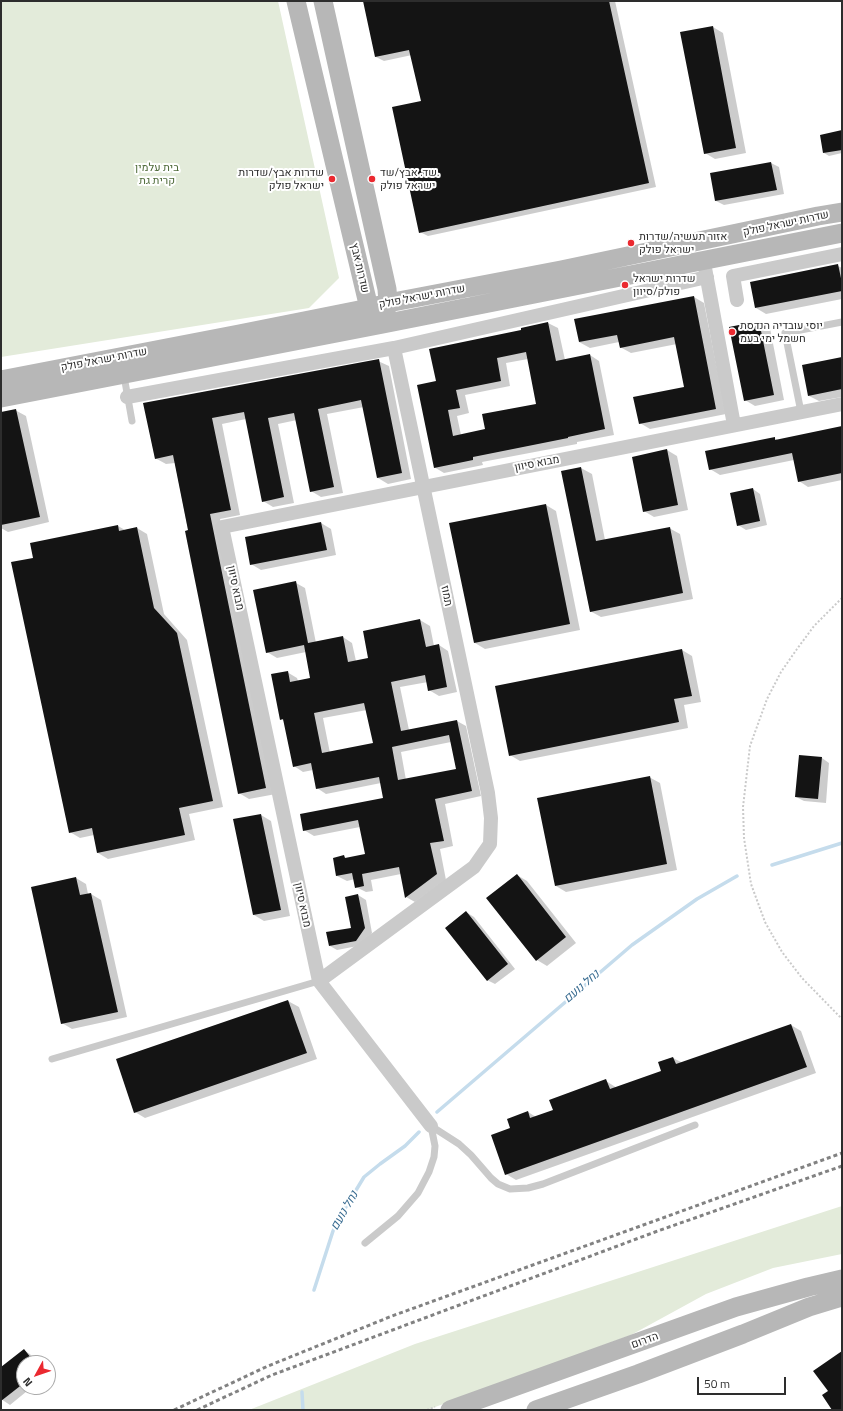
<!DOCTYPE html>
<html>
<head>
<meta charset="utf-8">
<style>
  body { margin:0 }
  #map { position:relative; width:843px; height:1411px; overflow:hidden; background:#fff; font-family:"Titillium Web",sans-serif }
  canvas { display:block }
  .frame { position:absolute; inset:0; border:2px solid #2d2d2d; pointer-events:none }
  .north { position:absolute; left:16px; top:1355px; width:40px; height:40px; box-sizing:border-box; background:#fff; border:1px solid #ababab; border-radius:50%; rotate:230deg; font-size:11px; font-weight:700; line-height:16px; text-align:center; color:#2d2d2d }
  .north::after { content:''; display:block; margin:auto; width:14px; height:18px; background:#eb2930; clip-path:polygon(50% 0,100% 100%,50% 72%,0 100%) }
  .scale { position:absolute; left:697px; top:1377px; width:89px; height:18px; box-sizing:border-box; border:2px solid #2d2d2d; border-top:0; padding-left:5px; font-size:12px; line-height:14px; white-space:nowrap; color:#2d2d2d; -webkit-text-stroke:3px #fff; paint-order:stroke }
</style>
</head>
<body>
<div id="map">
<canvas width="843" height="1411"></canvas>
<div class="frame"></div>
<div class="north">N</div>
<div class="scale">50 m</div>
</div>
<script>
const c = document.querySelector('canvas').getContext('2d');
c.lineJoin = 'round';
function paint(path, color) { c.fillStyle = color; c.fill(path, 'evenodd'); }
const toPath = rows => new Path2D(rows.map(r => 'M' + r).join(''));
function stroke(path, color, width, dash) { c.strokeStyle = color; c.lineWidth = width; c.lineCap = dash ? 'butt' : 'round'; c.setLineDash(dash || []); c.stroke(path); }
function label(font, color, halo, rows, align = 'center') {
  c.font = font + ' "Titillium Web",Heebo,sans-serif'; c.lineWidth = 4; c.setLineDash([]); c.textBaseline = 'middle'; c.strokeStyle = halo; c.fillStyle = color; for (const [text, x, y, turn = 0] of rows) {
    c.save(); c.translate(x, y); c.rotate((+turn || 0) * Math.PI / 180); c.textAlign = isNaN(turn) ? turn : align; if (halo) c.strokeText(text, 0, 0); c.fillText(text, 0, 0); c.restore();
  }
}
paint(toPath([
  [1,1,278,1,339,278,309,308,1,357],
  [842,1206,842,1254,773,1268,706,1294,631,1335,427,1410,249,1410,415,1344]
]), '#e3ebda');
paint(toPath([
  [364,1,615,1,656,187,428,236,420,232,422,102,412,55,384,61,376,57],
  [713,27,723,33,746,153,715,159,705,153],
  [842,132,842,153,829,156,824,153],
  [771,163,779,167,784,194,724,205,716,201,711,174],
  [838,266,842,268,842,299,766,314,756,308],
  [694,297,704,303,726,414,650,429,640,423,685,388,677,344,631,353,620,347,619,342,590,348,579,342],
  [759,322,770,328,784,400,755,406,745,400,730,328],
  [548,323,558,328,565,360,590,355,599,361,614,435,577,442,577,444,482,462,483,465,444,473,434,467,437,382,522,331,522,329],
  [528,359,537,404,487,430,461,435,457,416,469,413,465,395,510,386,506,363],
  [842,358,842,397,819,401,809,396],
  [378,361,389,366,411,479,388,484,378,478,364,407,327,414,343,493,321,497,311,491,297,420,278,424,294,503,273,507,263,501,246,419,222,424,240,515,220,519,276,794,249,799,239,793,175,463,166,464,155,458,144,404],
  [15,410,26,416,49,522,8,532,1,528,1,413],
  [842,427,842,480,808,487,799,481,794,460,720,475,710,469,774,438,778,440],
  [667,450,677,456,688,510,654,517,644,511],
  [581,468,592,474,605,540,669,528,680,534,693,599,601,617,590,611,562,472],
  [753,489,760,494,767,525,746,530,738,525],
  [546,505,556,511,580,630,485,649,475,643],
  [321,523,331,529,336,555,261,570,251,564],
  [118,526,125,530,137,528,147,534,164,614,187,640,223,807,189,814,195,840,108,859,98,853,94,835,80,838,70,832,34,558],
  [296,583,305,588,316,643,343,637,352,643,356,661,370,659,420,620,430,626,434,646,439,645,448,651,457,692,439,696,429,690,428,682,400,687,409,730,457,721,466,726,481,796,445,804,453,846,440,849,446,880,415,902,406,897,401,874,371,880,373,891,366,892,356,887,355,879,347,881,337,876,344,857,348,859,366,855,360,827,314,836,304,830,384,798,381,783,326,794,317,788,313,770,303,772,294,766,284,721,281,719,287,672,297,678,298,681,312,678,306,652,277,658,267,652],
  [367,710,374,744,330,753,323,718],
  [451,742,457,770,406,780,401,752],
  [682,650,692,656,701,702,684,705,688,728,520,761,510,755],
  [822,758,829,763,826,803,804,801,796,797],
  [649,777,660,783,677,870,566,892,556,886],
  [261,815,271,821,290,916,264,921,254,915],
  [517,875,527,881,576,943,547,966,537,960],
  [76,878,86,884,88,894,91,894,101,900,127,1017,72,1029,62,1023],
  [358,895,366,900,372,933,363,945,337,950,330,946,352,928],
  [466,912,474,917,515,969,495,984,487,980],
  [288,1001,299,1007,317,1059,145,1118,135,1112,117,1060],
  [791,1025,801,1031,816,1073,516,1180,506,1174,511,1129,528,1112,536,1117,554,1111,606,1081,617,1088,662,1072,673,1058,683,1063],
  [24,1350,31,1355,38,1363,24,1363,24,1387,32,1387,10,1405,1,1399,1,1369]
]), '#0003');
stroke(toPath([
  [772,865,842,843],
  [437,1112,632,945,697,899,737,876],
  [314,1290,333,1231,344,1210,364,1177,380,1164,405,1146,419,1132],
  [302,1392,303,1410]
]), '#c5dcec', 3.5);
paint(toPath([
  [363,1,609,1,649,183,419,233,392,107,421,101,409,50,375,57],
  [713,26,736,148,704,154,680,32],
  [842,130,842,150,823,153,820,135],
  [771,162,777,190,715,201,710,173],
  [838,264,842,283,842,291,755,308,750,282],
  [694,296,716,409,639,424,633,397,684,387,674,337,620,348,617,335,579,342,574,319],
  [759,321,774,395,744,401,729,327],
  [548,322,556,361,590,354,605,429,568,437,568,438,473,457,473,460,434,468,417,385,436,381,429,349,521,330,521,328],
  [526,352,536,404,482,414,485,429,453,436,448,410,460,408,456,390,501,381,497,358],
  [842,357,842,389,808,396,802,365],
  [379,359,402,473,377,478,361,400,318,409,334,487,310,492,294,413,268,418,284,497,262,502,244,412,212,418,231,510,210,514,266,788,238,794,185,531,188,530,173,455,155,459,143,403],
  [16,409,40,517,1,525,1,412],
  [842,426,842,473,798,482,792,453,709,470,705,451,775,437,775,440],
  [667,449,678,505,643,512,632,457],
  [581,467,596,541,670,527,683,593,590,612,561,471],
  [753,488,760,521,737,526,730,493],
  [546,504,570,624,474,643,449,523],
  [321,522,327,550,250,565,245,537],
  [118,525,119,531,137,527,154,608,177,633,213,801,179,808,185,835,97,853,92,828,69,833,11,562,33,558,30,543],
  [296,581,308,643,343,636,348,662,368,658,363,631,420,619,426,647,439,644,447,687,428,691,425,675,391,682,401,731,457,720,472,791,435,799,444,841,430,843,437,874,405,898,399,867,362,874,364,886,355,888,352,873,336,876,333,858,344,855,345,858,365,854,358,820,303,831,300,814,383,798,379,777,316,789,311,763,293,767,283,719,280,720,271,674,288,671,290,682,310,678,304,645,266,653,253,590],
  [364,703,373,743,322,753,314,713],
  [449,735,456,769,398,780,392,747],
  [682,649,692,696,674,699,679,722,509,756,495,686],
  [799,755,822,757,818,799,795,797],
  [650,776,667,864,555,886,537,798],
  [261,814,281,910,253,915,233,819],
  [517,874,566,937,536,961,486,898],
  [76,877,80,895,91,893,118,1012,61,1024,31,887],
  [358,894,365,928,356,941,329,946,326,932,351,928,345,897],
  [466,911,508,964,487,981,445,928],
  [288,1000,307,1053,134,1113,116,1059],
  [791,1024,807,1067,505,1175,491,1135,510,1128,507,1119,528,1111,530,1118,553,1110,549,1100,606,1079,610,1089,661,1071,658,1062,673,1057,676,1064],
  [24,1349,35,1363,24,1363,24,1383,1,1401,1,1367],
  [842,1351,842,1410,832,1410,822,1395,828,1391,813,1371]
]), '#141414');
stroke(toPath([
  [842,598,814,626,797,649,781,672,767,699,750,746,743,807,744,838,751,884,765,922,782,952,802,978,842,1019],
  [427,1410,435,1407]
]), '#cacaca', 2, [2, 2]);
stroke(toPath([
  [124,376,132,421],
  [801,412,785,333,842,322],
  [52,1059,319,981],
  [431,1126,459,1144,471,1155,491,1178,498,1184,510,1189,528,1188,543,1184,695,1125],
  [365,1243,398,1216,418,1193,429,1172,434,1157,435,1146,431,1126]
]), '#cacaca', 7);
stroke(toPath([
  [705,268,734,425],
  [737,300,733,276,842,254],
  [127,397,394,348,707,277],
  [319,981,474,867,490,844,491,818,488,793,394,348],
  [431,1126,319,981,222,527,842,404]
]), '#cacaca', 14);
stroke(toPath([
  [296,1,369,308,378,318],
  [323,1,387,289,388,303,385,315],
  [1,380,239,334,369,308,388,303,561,270,818,216,842,212],
  [1,398,383,324,842,233],
  [450,1410,736,1307,808,1287,842,1279],
  [536,1410,638,1374,743,1334,809,1307,842,1297]
]), '#b7b7b7', 19);
stroke(toPath([
  [174,1410,268,1366,392,1316,842,1153],
  [197,1410,272,1375,655,1232,842,1166]
]), '#828282', 3, [4, 3]);
for (const [x, y, r, color] of [
  [332,179,4,"#eb2930"],
  [372,179,4,"#eb2930"],
  [631,243,4,"#eb2930"],
  [625,285,4,"#eb2930"],
  [732,332,4,"#eb2930"]
]) { const dot = new Path2D(); dot.arc(x, y, r, 0, 2 * Math.PI); c.fillStyle = color; c.fill(dot); stroke(dot, '#fff', 1.5); }
label('11px', '#4e6a39', '#fff', [
  ["בית עלמין",157,168],
  ["קרית גת",157,181]
]);
label('11px', '#2d2d2d', '#fff', [
  ["שדרות אבץ/שדרות",324,173,"right"],
  ["ישראל פולק",324,186,"right"],
  ["שד. אבץ/שד.",380,173],
  ["ישראל פולק",380,186],
  ["אזור תעשיה/שדרות",639,237],
  ["ישראל פולק",639,250],
  ["שדרות ישראל",633,279],
  ["פולק/סיוון",633,292],
  ["יוסי עובדיה הנדסת",740,326],
  ["חשמל ימי בעמ",740,339]
], 'left');
label('11px', '#2d2d2d', '#fff', [
  ["שדרות ישראל פולק",786,224,-12],
  ["שדרות אבץ",359,268,77],
  ["שדרות ישראל פולק",422,297,-11],
  ["שדרות ישראל פולק",104,360,-11],
  ["מבוא סיוון",537,464,-11],
  ["מבוא סיוון",235,588,78],
  ["תמוז",446,596,78],
  ["מבוא סיוון",302,905,78],
  ["הדרום",645,1341,-20]
]);
label('italic 12px', '#396c91', '#fff', [
  ["נחל נועם",582,987,-41],
  ["נחל נועם",345,1211,-60]
]);
</script>
</body>
</html>
